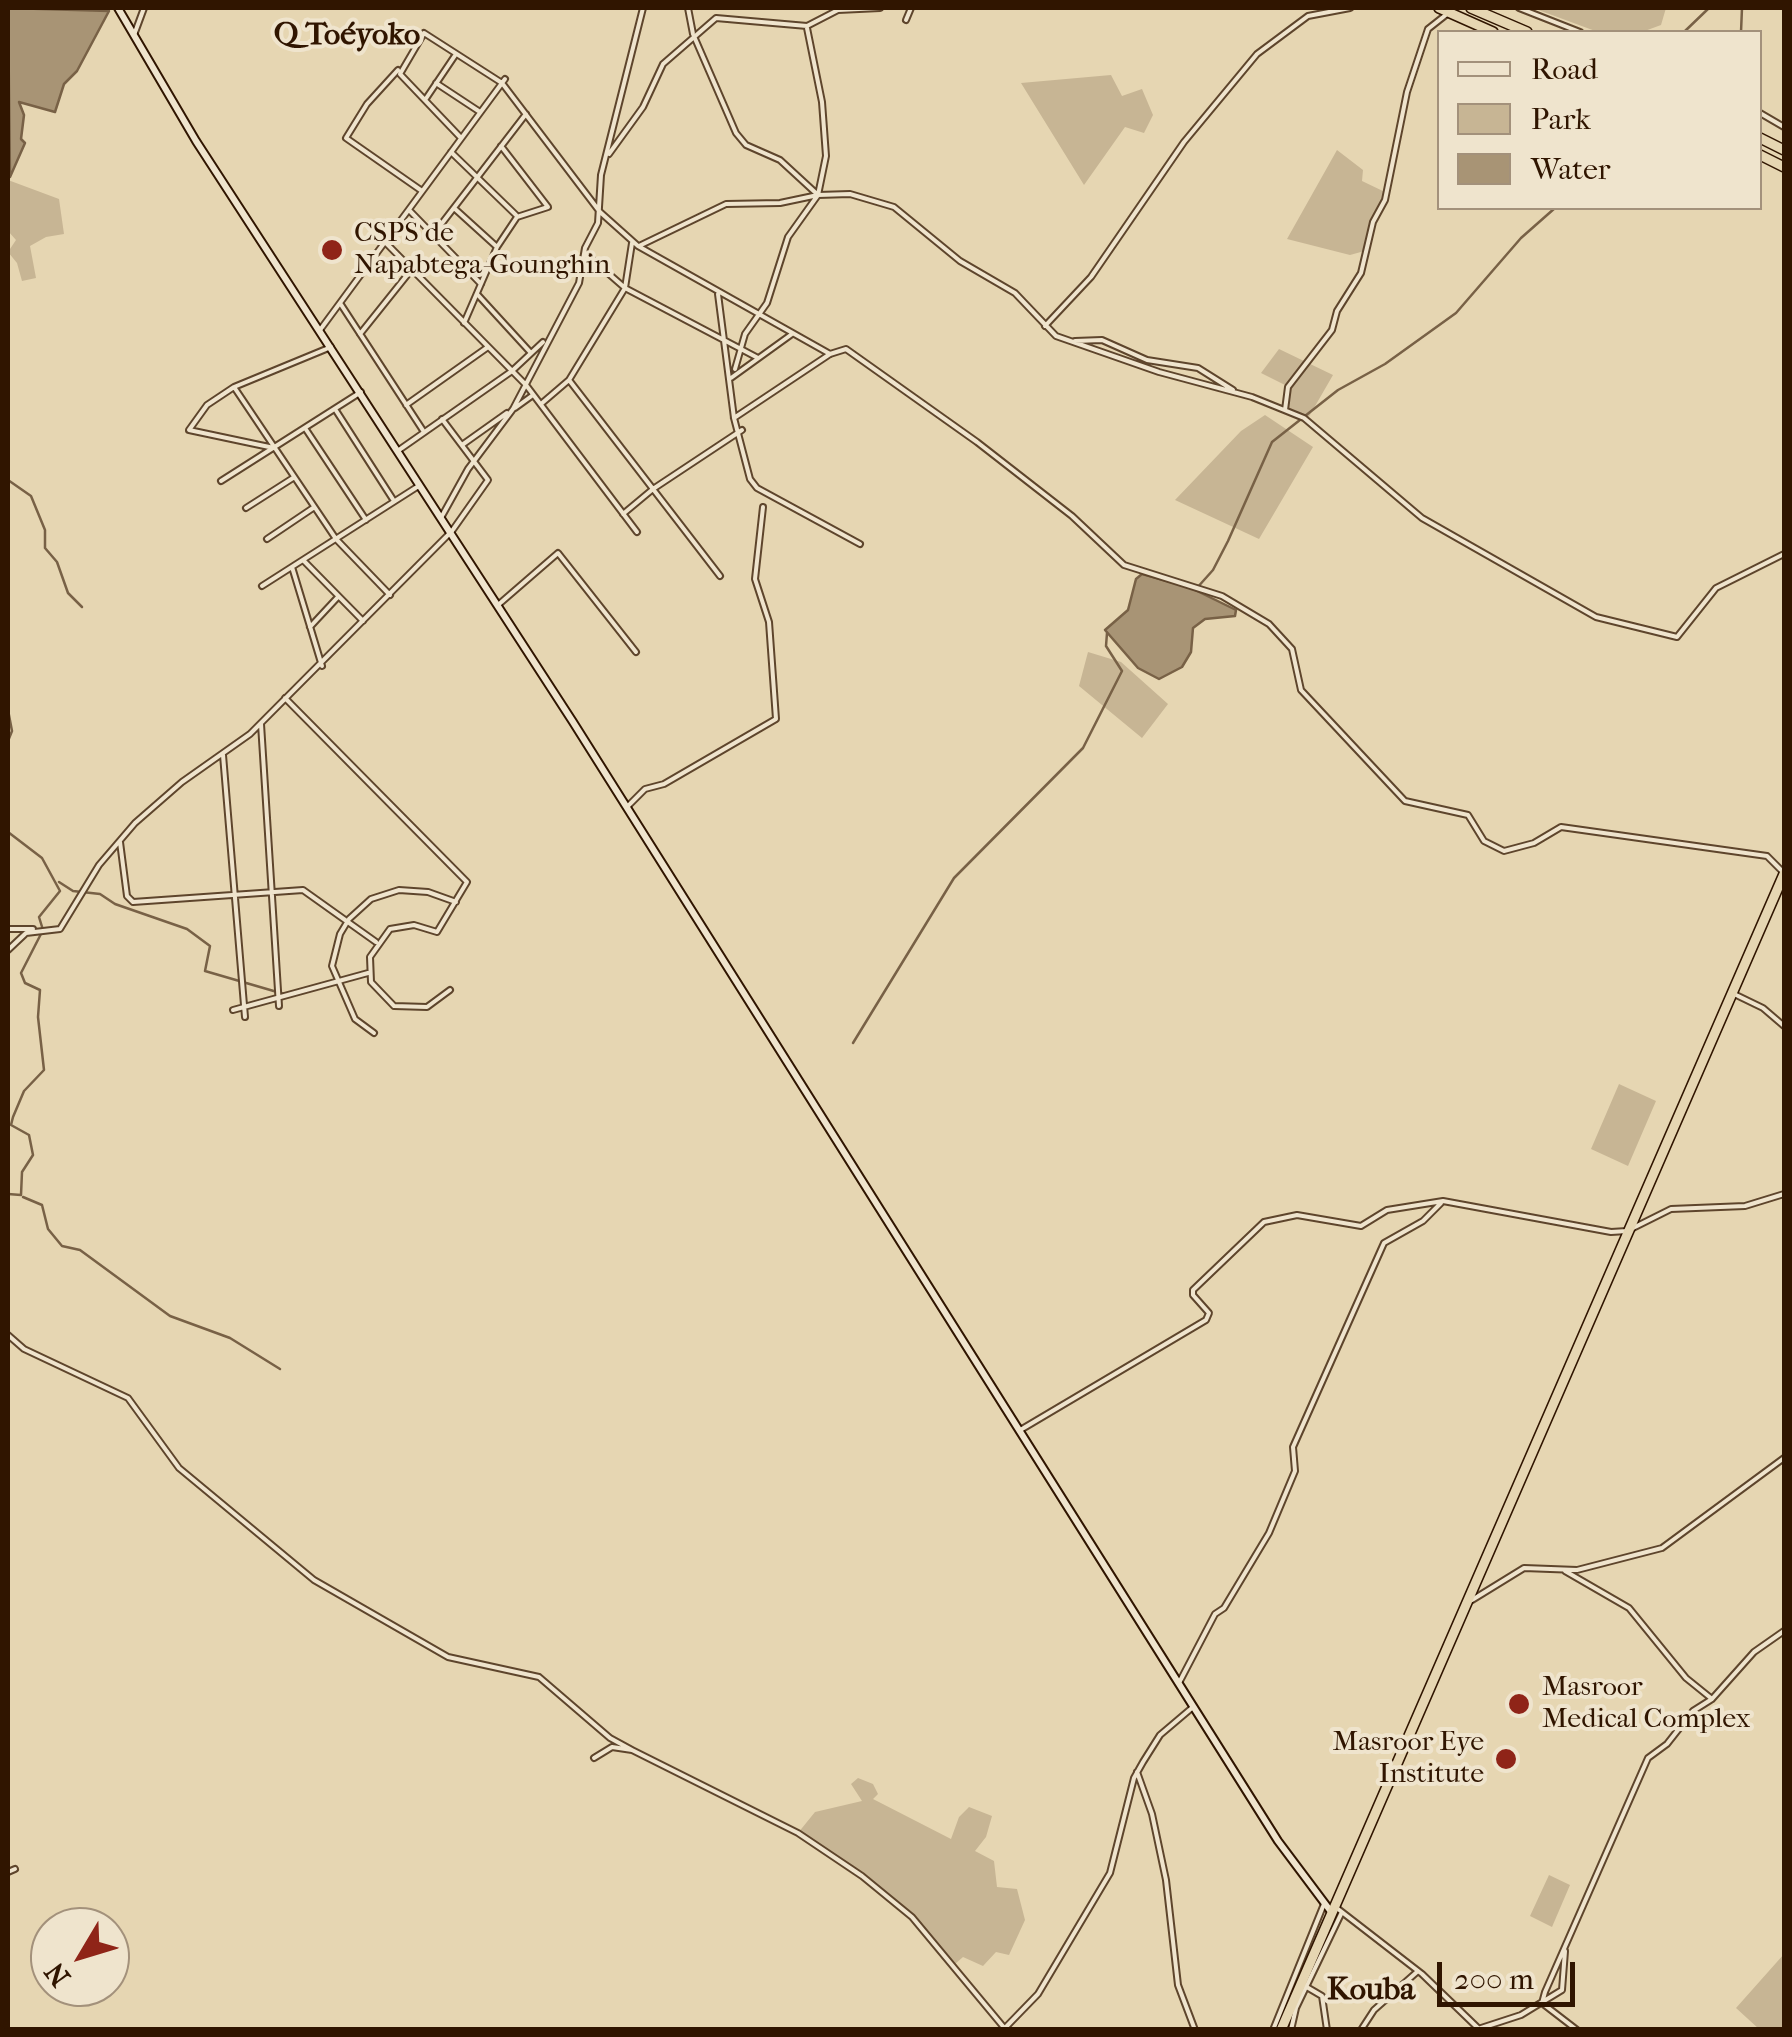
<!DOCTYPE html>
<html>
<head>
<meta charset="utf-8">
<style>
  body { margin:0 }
  #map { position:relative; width:1792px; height:2037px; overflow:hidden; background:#e6d6b2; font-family:"IM FELL French Canon",serif }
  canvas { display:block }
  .frame { position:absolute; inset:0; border:10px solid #301500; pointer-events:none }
  .legend { position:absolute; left:1437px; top:30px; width:325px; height:180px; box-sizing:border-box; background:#efe4cd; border:2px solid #a3917b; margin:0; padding:12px 18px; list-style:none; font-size:30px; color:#301500 }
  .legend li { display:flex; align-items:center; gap:20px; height:50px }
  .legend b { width:50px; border:2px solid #a3917b }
  .north { position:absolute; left:30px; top:1907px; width:100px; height:100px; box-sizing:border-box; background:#efe4cd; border:2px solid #a3917b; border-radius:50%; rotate:232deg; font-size:28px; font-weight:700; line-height:40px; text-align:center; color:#301500 }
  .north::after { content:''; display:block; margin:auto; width:35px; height:45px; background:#8f2418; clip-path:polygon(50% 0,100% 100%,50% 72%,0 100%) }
  .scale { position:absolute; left:1437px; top:1962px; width:138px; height:45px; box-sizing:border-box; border:5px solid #301500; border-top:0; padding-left:12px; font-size:30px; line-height:35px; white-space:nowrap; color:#301500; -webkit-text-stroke:8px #efe4cd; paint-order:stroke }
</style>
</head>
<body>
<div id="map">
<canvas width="1792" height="2037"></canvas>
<div class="frame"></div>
<ul class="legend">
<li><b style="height:12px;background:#efe4cd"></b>Road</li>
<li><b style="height:28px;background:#c7b594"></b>Park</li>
<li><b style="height:28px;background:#a89475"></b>Water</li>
</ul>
<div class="north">N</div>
<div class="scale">200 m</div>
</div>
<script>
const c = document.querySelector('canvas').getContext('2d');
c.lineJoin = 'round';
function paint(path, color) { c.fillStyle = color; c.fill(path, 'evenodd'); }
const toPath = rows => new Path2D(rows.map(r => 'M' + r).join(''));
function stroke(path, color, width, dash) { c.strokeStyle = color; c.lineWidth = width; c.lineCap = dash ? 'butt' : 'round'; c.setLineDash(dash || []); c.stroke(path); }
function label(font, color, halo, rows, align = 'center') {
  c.font = font + ' "IM FELL French Canon",serif'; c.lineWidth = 8; c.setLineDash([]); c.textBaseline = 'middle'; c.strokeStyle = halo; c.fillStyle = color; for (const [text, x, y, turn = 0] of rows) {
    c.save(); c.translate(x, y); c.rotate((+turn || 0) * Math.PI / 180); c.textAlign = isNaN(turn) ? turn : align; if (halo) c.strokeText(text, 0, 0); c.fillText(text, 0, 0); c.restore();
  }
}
paint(toPath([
  [1533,8,1666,8,1661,25,1642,32,1598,32],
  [1111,75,1122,96,1142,89,1153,115,1144,133,1125,127,1084,185,1021,83],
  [1337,150,1363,170,1362,181,1387,193,1373,222,1368,250,1350,255,1287,239],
  [8,180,59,199,64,234,46,237,30,246,36,278,22,281,17,263,8,252,16,240,8,231],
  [1279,349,1333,375,1307,420,1285,410,1287,386,1261,373],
  [1265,415,1313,447,1259,539,1175,500,1241,431],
  [1088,652,1121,662,1168,704,1142,738,1079,686],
  [1619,1084,1656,1101,1628,1166,1591,1149],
  [858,1778,873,1784,878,1794,873,1799,951,1839,959,1817,969,1807,992,1816,986,1837,975,1851,994,1861,997,1887,1017,1889,1025,1920,1009,1955,996,1952,983,1966,963,1957,955,1964,883,1893,798,1833,815,1812,862,1801,851,1784],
  [1549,1875,1570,1885,1552,1927,1530,1916],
  [1784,1954,1784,2029,1759,2029,1736,2008]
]), '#c7b594');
const water = toPath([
  [8,8,109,11,77,71,64,84,55,112,19,102,24,115,21,139,25,143,10,177,8,8],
  [1142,574,1189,587,1236,610,1235,616,1205,619,1193,628,1191,652,1182,667,1159,679,1138,668,1105,630,1128,610,1136,579,1142,574]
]);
paint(water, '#a89475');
stroke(water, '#786146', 2.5);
stroke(toPath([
  [1684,32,1709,8],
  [1741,32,1742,8],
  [8,480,31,496,45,530,45,548,57,562,68,593,82,607],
  [1196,589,1213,570,1228,541,1272,442,1338,390,1385,364,1456,313,1521,238,1555,208],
  [8,710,12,731,8,741],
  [8,832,42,858,60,891,39,917,43,930,21,973,25,983,40,990,38,1017,44,1070,24,1091,13,1117,11,1125,29,1135,33,1155,22,1172,21,1195,8,1194],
  [59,882,73,891,100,894,115,904,187,929,210,946,205,971,284,994],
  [853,1043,954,878,1083,748,1122,671,1106,646,1107,633],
  [23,1197,42,1205,48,1229,62,1246,80,1250,170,1316,230,1338,280,1369]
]), '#786146', 2.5);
const street = toPath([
  [688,8,693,34,736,133,746,145,780,160,818,195],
  [1519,8,1580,32],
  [906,20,911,8],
  [807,28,822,102,826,156,818,195],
  [134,35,144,8],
  [398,70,367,104,346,138,422,191],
  [436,83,480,112],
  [425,100,456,54],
  [1760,113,1784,127],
  [461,138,400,74,424,33,502,83,600,212,638,246,830,354],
  [451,152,516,215],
  [609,154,643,107,663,64,716,18,807,26,838,10,880,8],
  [454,208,497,247],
  [409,210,481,284],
  [433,235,526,114],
  [385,242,526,385,637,532],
  [639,246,726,204,780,203,818,195],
  [585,253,625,288,758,358],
  [477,294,531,353],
  [718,294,734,418,750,479,757,488,860,544],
  [340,303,424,432],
  [464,323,497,247,517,217,548,207,501,146],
  [1045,326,1091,277,1184,142,1257,54,1308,16,1350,8],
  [320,330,505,79],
  [360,334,412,269],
  [1075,341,1102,340,1147,360,1198,368,1233,390],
  [735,369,745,334,767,303,788,237,818,195,850,194,894,207,960,261,1015,293,1056,336,1159,372,1252,397,1304,418,1422,518,1596,617,1677,637,1716,588,1784,554],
  [731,378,792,334],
  [569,380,720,576],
  [234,387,336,539,390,595],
  [541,404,569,380,625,288,632,243],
  [406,405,488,347],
  [515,408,533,395],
  [335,409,394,501],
  [1285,410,1288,387,1332,330,1337,311,1361,273,1373,222,1385,200,1407,92,1428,29,1447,14],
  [734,418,830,354,846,349,977,442,1072,516,1124,565,1222,596,1269,624,1292,649,1301,690,1405,801,1468,815,1484,841,1504,851,1534,843,1561,827,1767,856,1784,873],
  [305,428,366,520],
  [462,445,507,413],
  [274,448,189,430,207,405,234,387,331,347],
  [399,450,512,371,543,342],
  [221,481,361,392],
  [246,508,293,478],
  [623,514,653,489,742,430],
  [442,516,468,469,513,409,579,283,585,248,598,223,601,175,643,8],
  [267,539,313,508],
  [303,560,363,621],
  [292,567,322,666],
  [262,586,417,487],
  [498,605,558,553,636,652],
  [310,627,337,598],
  [285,698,467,882,437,932,414,925,390,929,370,957,371,982,394,1006,427,1007,450,990],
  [261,724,279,1006],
  [223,755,245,1017],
  [627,807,645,789,664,784,776,719,769,622,755,579,763,507],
  [120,842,127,896,133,902,303,890,376,942],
  [8,929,33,929],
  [8,950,26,933,60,929,99,865,135,823,182,782,250,734,452,531,488,480,442,419],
  [1732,993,1763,1008,1784,1026],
  [233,1010,368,973],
  [374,1033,355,1019,332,966,340,934,349,919,371,899,399,890,428,892,456,902],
  [8,1335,24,1349,128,1398,179,1468,314,1580,448,1657,539,1677,610,1738,632,1750],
  [1022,1429,1206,1320,1209,1313,1193,1295,1193,1290,1264,1222,1297,1215,1361,1226,1387,1210,1443,1201,1611,1232,1627,1231,1671,1209,1745,1206,1784,1194],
  [1565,1571,1629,1608,1686,1678,1712,1699],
  [1472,1600,1524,1568,1577,1570,1662,1548,1784,1458],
  [1180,1681,1215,1614,1224,1608,1269,1533,1295,1471,1293,1447,1384,1243,1423,1221,1441,1203],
  [594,1758,612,1747,632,1750,798,1833,862,1876,912,1917,1006,2030],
  [1137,1772,1152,1814,1166,1880,1178,1985,1195,2030],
  [8,1872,15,1869],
  [1338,1909,1422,1974,1480,2030],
  [1305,1986,1322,1996,1327,2030],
  [1005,2028,1038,1994,1110,1873,1134,1778,1143,1762,1160,1735,1193,1707],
  [1273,2030,1324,1904],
  [1291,2030,1296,2008,1342,1912],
  [1361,2030,1374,2010,1418,1971],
  [1475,2030,1521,2015,1562,1990,1565,1951],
  [1577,2030,1542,2003,1545,1992,1648,1758,1667,1744,1693,1711,1712,1699,1754,1652,1784,1631]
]);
const secondary = toPath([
  [118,8,196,141,573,722,1278,1841,1332,1913]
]);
const highway = toPath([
  [1439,8,1493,32],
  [1471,8,1527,32],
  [1760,138,1784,150],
  [1760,155,1784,167],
  [1281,2030,1784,874]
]);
stroke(street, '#5e452c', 8);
stroke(secondary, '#301500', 10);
stroke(highway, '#301500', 12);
stroke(street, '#efe4cd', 4);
stroke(secondary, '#efe4cd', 6);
stroke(highway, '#e6d6b2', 9);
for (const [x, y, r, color] of [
  [332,250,12,"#8f2418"],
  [1519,1704,12,"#8f2418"],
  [1506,1759,12,"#8f2418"]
]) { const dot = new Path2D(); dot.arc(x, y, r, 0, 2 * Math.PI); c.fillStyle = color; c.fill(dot); stroke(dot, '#efe4cd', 4); }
label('28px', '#301500', '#efe4cd', [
  ["CSPS de",354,234],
  ["Napabtega-Gounghin",354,266],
  ["Masroor",1542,1688],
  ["Medical Complex",1542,1720],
  ["Masroor Eye",1484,1743,"right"],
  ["Institute",1484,1775,"right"]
], 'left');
label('bold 32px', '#301500', '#efe4cd', [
  ["Q Toéyoko",347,36],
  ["Kouba",1371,1991]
]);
</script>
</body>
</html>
